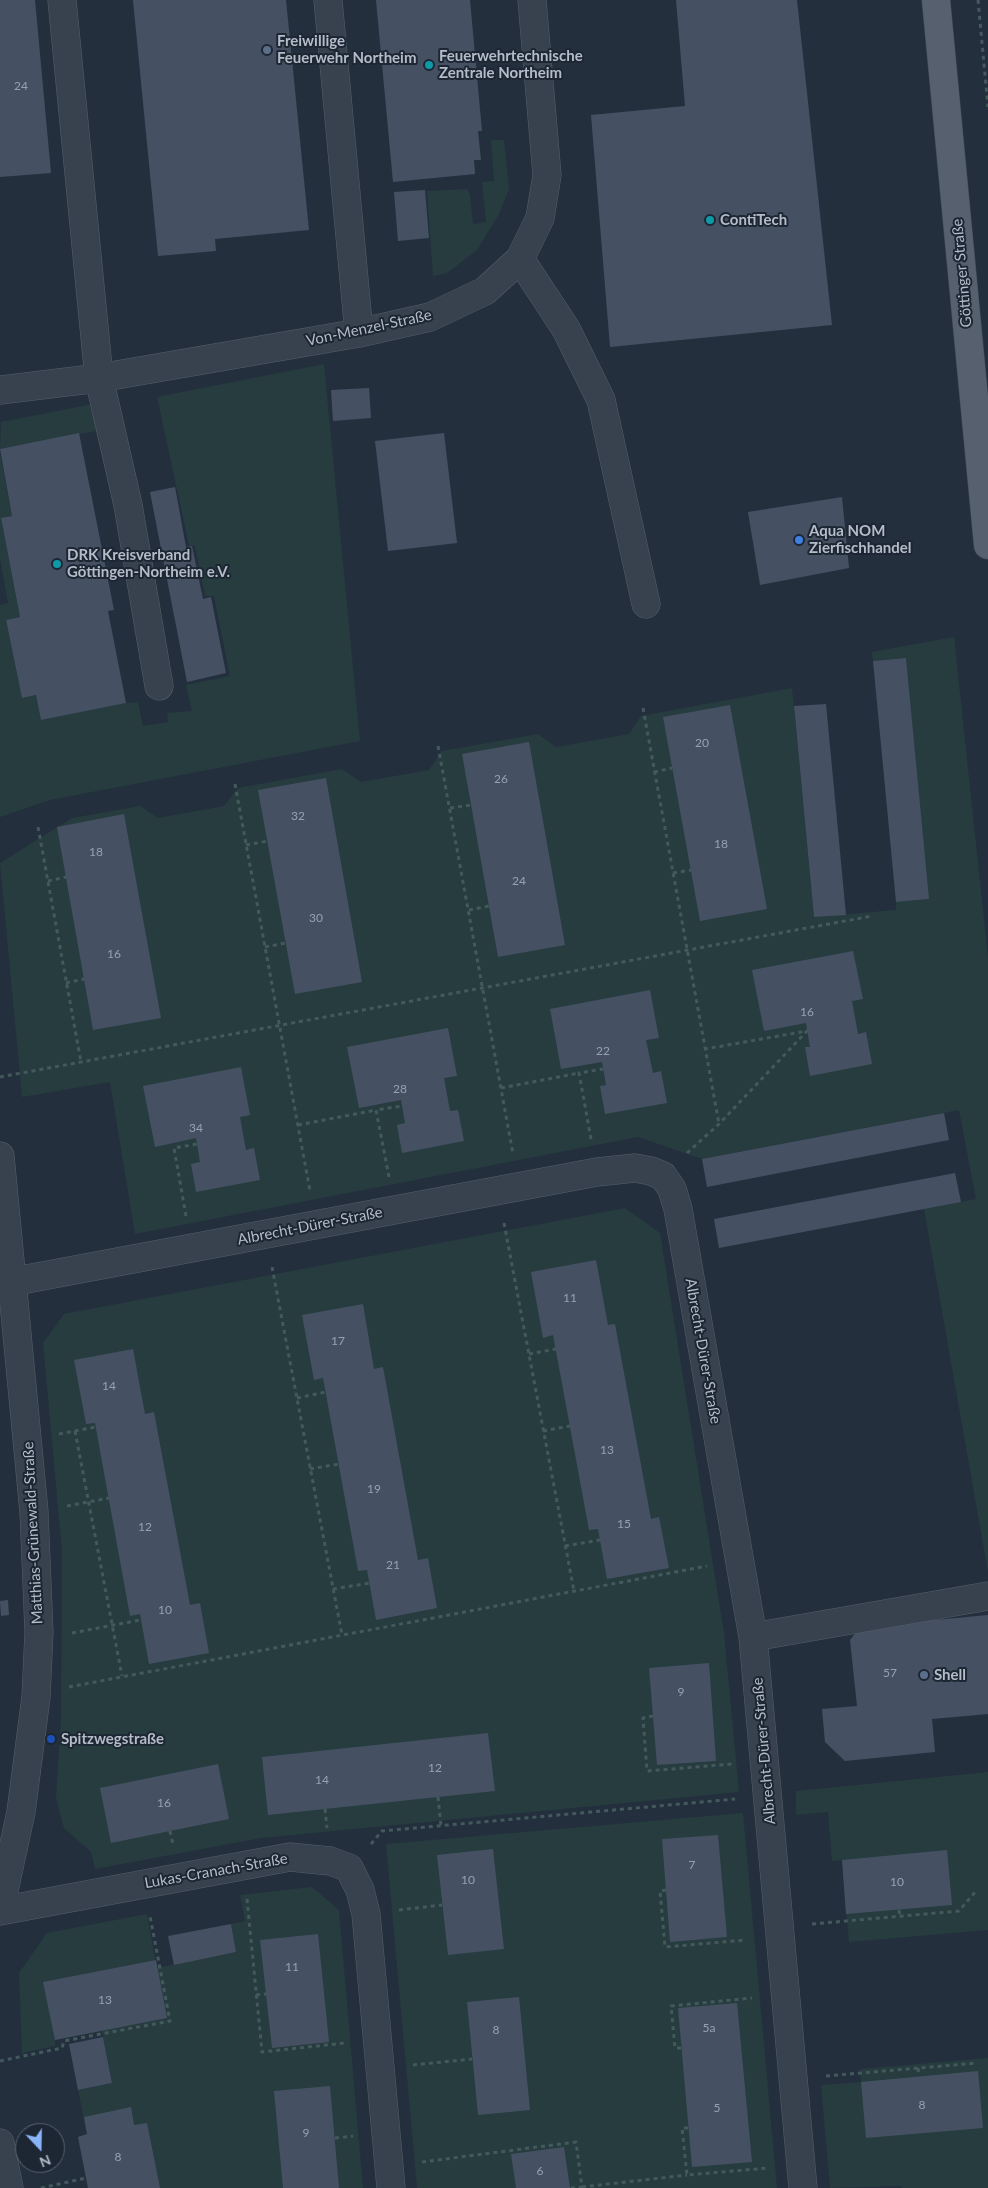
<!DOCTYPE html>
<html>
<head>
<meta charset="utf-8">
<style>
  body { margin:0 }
  #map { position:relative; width:988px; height:2188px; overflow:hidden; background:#242f3e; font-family:Lato,sans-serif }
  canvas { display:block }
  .north { position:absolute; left:15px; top:2123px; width:50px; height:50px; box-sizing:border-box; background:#1d2633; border:1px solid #59626f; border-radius:50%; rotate:159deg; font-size:14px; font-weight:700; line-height:20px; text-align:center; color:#b4bcc9 }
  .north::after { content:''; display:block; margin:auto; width:18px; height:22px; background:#8ab4f8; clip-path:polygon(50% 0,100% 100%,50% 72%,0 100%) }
</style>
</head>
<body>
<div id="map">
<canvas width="988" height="2188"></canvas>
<div class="north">N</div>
</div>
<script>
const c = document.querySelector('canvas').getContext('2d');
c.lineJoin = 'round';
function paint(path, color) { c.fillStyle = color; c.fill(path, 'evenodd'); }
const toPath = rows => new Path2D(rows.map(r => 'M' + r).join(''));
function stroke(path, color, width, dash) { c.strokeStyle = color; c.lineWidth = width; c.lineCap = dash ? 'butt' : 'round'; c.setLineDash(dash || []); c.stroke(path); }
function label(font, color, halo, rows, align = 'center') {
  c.font = font + ' Lato,sans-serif'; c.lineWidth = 4; c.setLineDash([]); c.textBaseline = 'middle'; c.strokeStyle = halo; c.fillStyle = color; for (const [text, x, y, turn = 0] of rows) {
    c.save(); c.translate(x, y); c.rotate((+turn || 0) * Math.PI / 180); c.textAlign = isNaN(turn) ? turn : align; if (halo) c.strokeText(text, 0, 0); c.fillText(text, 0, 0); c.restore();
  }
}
paint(toPath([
  [491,140,504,140,509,189,499,214,477,250,447,273,433,276,427,191,467,189,470,195,473,224,486,222,482,182,494,181],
  [324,364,360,741,50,800,0,817,0,605,8,603,0,559,0,454,12,516,1,519,20,617,6,620,22,698,36,695,41,720,126,703,138,702,143,726,168,722,167,713,192,711,186,685,230,676,214,596,205,596,195,546,189,545,157,397],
  [93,404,96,431,0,449,1,422],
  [954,637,988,957,988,1572,924,1209,976,1199,959,1110,702,1159,638,1137,135,1234,110,1082,22,1097,0,863,72,818,140,806,158,818,224,806,238,788,342,769,361,782,429,770,442,751,538,734,556,747,629,734,641,716,792,688,814,917,896,910,896,902,928,899,906,658,873,661,872,652],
  [625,1208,660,1233,724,1633,739,1792,261,1838,95,1869,91,1852,64,1828,56,1798,61,1718,62,1551,43,1343,64,1314],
  [988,1772,988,1930,849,1942,842,1860,832,1861,828,1812,796,1815,796,1791],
  [743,1813,777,2188,417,2188,386,1844],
  [312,1887,339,1910,363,2188,88,2188,78,2137,87,2134,78,2090,112,2083,102,2031,55,2040,55,2046,22,2053,19,1973,47,1933,147,1914,157,1968,236,1952,231,1924,245,1921,240,1895],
  [988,2058,988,2188,902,2188,901,2186,830,2188,821,2085,861,2082,860,2069]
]), '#263c3f');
paint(toPath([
  [0,0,35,0,51,173,0,177],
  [133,0,286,0,309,230,215,239,216,251,158,256],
  [376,0,470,0,482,131,478,131,481,160,474,160,475,174,393,182],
  [676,0,797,0,832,325,610,347,591,115,685,106],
  [425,190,429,238,398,241,394,192],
  [369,388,371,418,333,421,331,390],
  [79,433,114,610,108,611,126,703,41,720,36,695,22,698,6,620,20,617,1,518,12,516,0,449],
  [444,433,457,543,388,551,375,441],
  [175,487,186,547,192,546,203,599,211,597,226,673,187,682,150,492],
  [842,497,849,568,760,585,748,512],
  [906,658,929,899,896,902,873,661],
  [826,704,846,915,814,917,794,706],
  [730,705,767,909,700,921,663,717],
  [529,742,565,945,498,957,462,754],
  [326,778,362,982,295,994,258,790],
  [124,814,161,1018,93,1030,57,827],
  [853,951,863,999,852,1001,858,1034,866,1032,872,1064,810,1076,805,1047,810,1047,806,1023,764,1031,752,970],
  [650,990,659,1038,646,1040,653,1073,661,1071,667,1103,605,1114,600,1086,606,1085,602,1062,561,1069,550,1009],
  [448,1028,457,1076,444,1078,450,1111,458,1110,464,1141,402,1153,397,1125,405,1123,401,1100,359,1108,347,1047],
  [241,1067,250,1115,240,1117,246,1150,254,1148,260,1180,196,1192,191,1164,200,1162,196,1138,155,1147,143,1086],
  [944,1113,949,1140,707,1187,702,1159],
  [955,1173,961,1202,719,1248,714,1219],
  [596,1260,608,1325,615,1324,651,1519,659,1517,669,1568,607,1579,598,1529,589,1530,553,1335,543,1338,531,1272],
  [363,1304,374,1369,383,1367,418,1560,428,1558,437,1608,376,1620,367,1570,358,1571,323,1378,314,1380,302,1315],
  [133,1349,145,1414,154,1412,190,1605,200,1603,209,1653,149,1664,140,1614,130,1616,95,1423,86,1424,74,1360],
  [8,1600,9,1615,1,1616,0,1601],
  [988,1615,988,1714,932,1719,935,1752,845,1761,825,1742,822,1709,857,1706,850,1640,860,1627],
  [709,1663,716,1761,657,1765,649,1668],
  [488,1733,495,1791,268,1815,262,1757],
  [218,1764,229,1819,111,1843,100,1788],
  [718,1835,727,1937,670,1942,662,1839],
  [493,1849,504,1949,448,1955,437,1855],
  [947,1850,952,1905,846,1914,842,1860],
  [231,1924,236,1952,174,1965,168,1936],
  [318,1934,329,2042,272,2048,260,1940],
  [156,1960,167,2018,55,2040,43,1982],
  [519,1997,530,2110,478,2115,467,2002],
  [737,2003,752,2162,692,2167,678,2008],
  [103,2037,112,2083,78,2090,69,2044],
  [978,2071,983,2128,866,2138,861,2082],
  [330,2086,339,2188,283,2188,274,2091],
  [131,2107,134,2125,147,2123,160,2188,88,2188,78,2137,87,2134,84,2117],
  [564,2147,570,2188,516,2188,511,2154]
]), '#455162');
const minor = toPath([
  [62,0,99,378,128,505,159,686],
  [328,0,359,333],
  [520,259,566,329,601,400,646,604],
  [0,390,99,378,359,333,430,317,485,291,520,259,540,218,547,175,532,0],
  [0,1156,34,1512,39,1632,36,1697,21,1812,0,1909],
  [0,1284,597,1172,635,1168,651,1171,663,1176,672,1189,678,1209,753,1637,803,2188],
  [753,1637,988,1596],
  [0,1911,290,1857,330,1861,349,1868,360,1890,366,1914,391,2188],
  [0,2143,9,2188]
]);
const major = toPath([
  [936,0,988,545]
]);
stroke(minor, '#565f6c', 29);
stroke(major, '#414a57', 29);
stroke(toPath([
  [978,0,988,107],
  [643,708,719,1124],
  [438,746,513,1154],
  [654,772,672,768],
  [235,784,310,1191],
  [450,808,471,805],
  [38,827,81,1062],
  [246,845,268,841],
  [673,873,691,870],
  [48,881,66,877],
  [469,910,489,906],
  [265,947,286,943],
  [66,983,84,979],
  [0,1077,872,916],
  [501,1088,579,1073],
  [298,1125,376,1110],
  [591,1139,579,1073,603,1069],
  [687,1153,719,1124,807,1031,705,1049],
  [389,1177,376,1110,402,1106],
  [186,1216,174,1148,197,1144],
  [504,1223,574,1591],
  [272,1267,342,1635],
  [529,1354,556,1349],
  [297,1398,326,1392],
  [75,1431,122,1676],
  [543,1431,570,1426],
  [59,1434,96,1427],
  [310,1469,339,1464],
  [67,1506,109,1498],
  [565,1546,600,1540],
  [333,1589,370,1583],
  [72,1633,140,1620],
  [69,1687,707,1566],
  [653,1716,643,1718,647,1771,732,1764],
  [438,1797,441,1826],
  [325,1809,327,1828],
  [170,1831,173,1845],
  [371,1844,382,1831,735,1799],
  [666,1890,660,1891,665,1947,746,1940],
  [247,1899,262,2052,345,2043],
  [399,1910,442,1905],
  [899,1910,900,1916],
  [812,1924,959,1911,976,1891],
  [256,1995,266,1994],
  [681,2048,675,2048,671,2006,752,1998],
  [0,2061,62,2048,64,2041,170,2021,150,1916],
  [413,2065,472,2059],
  [918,2068,919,2076],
  [826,2076,977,2063],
  [688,2128,682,2128,687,2175,768,2168],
  [335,2138,353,2136],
  [422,2162,576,2142,582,2187,571,2188],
  [582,2187,687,2175],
  [41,2188,86,2178]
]), '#44595c', 3, [4, 4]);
stroke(minor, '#38414e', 28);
stroke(major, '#56606e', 28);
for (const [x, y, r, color] of [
  [267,50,5,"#5c6f8a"],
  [429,65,5,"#0f9aa8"],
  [710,220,5,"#0f9aa8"],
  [799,540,5,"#3f7fe0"],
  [57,564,5,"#0f9aa8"],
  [924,1675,5,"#5c6f8a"],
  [51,1739,5,"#1a4fb4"]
]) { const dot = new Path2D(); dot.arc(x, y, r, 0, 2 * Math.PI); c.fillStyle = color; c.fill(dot); stroke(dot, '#1d2633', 2); }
label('12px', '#98a1af', null, [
  ["24",21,86],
  ["20",702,743],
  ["26",501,779],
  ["32",298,816],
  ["18",721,844],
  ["18",96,852],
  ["24",519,881],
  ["30",316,918],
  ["16",114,954],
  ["16",807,1012],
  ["22",603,1051],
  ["28",400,1089],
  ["34",196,1128],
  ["11",570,1298],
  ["17",338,1341],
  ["14",109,1386],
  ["13",607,1450],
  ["19",374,1489],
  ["15",624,1524],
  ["12",145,1527],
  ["21",393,1565],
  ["10",165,1610],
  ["57",890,1673],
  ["9",681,1692],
  ["12",435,1768],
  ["14",322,1780],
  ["16",164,1803],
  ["7",692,1865],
  ["10",468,1880],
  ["10",897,1882],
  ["11",292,1967],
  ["13",105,2000],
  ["5a",709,2028],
  ["8",496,2030],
  ["8",922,2105],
  ["5",717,2108],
  ["9",306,2133],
  ["8",118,2157],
  ["6",540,2171]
]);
label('bold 15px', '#b4bcc9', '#1d2633', [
  ["Freiwillige",277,41],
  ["Feuerwehr Northeim",277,58],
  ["Feuerwehrtechnische",439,56],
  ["Zentrale Northeim",439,73],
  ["ContiTech",720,220],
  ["Aqua NOM",809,531],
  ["Zierfischhandel",809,548],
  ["DRK Kreisverband",67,555],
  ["Göttingen-Northeim e.V.",67,572],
  ["Shell",934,1675],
  ["Spitzwegstraße",61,1739]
], 'left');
label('15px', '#b4bcc9', '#1d2633', [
  ["Göttinger Straße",962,273,-95],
  ["Von-Menzel-Straße",369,328,-12],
  ["Albrecht-Dürer-Straße",310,1226,-11],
  ["Albrecht-Dürer-Straße",703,1351,80],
  ["Matthias-Grünewald-Straße",33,1533,-93],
  ["Albrecht-Dürer-Straße",764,1751,-95],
  ["Lukas-Cranach-Straße",216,1871,-10]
]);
</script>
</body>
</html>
